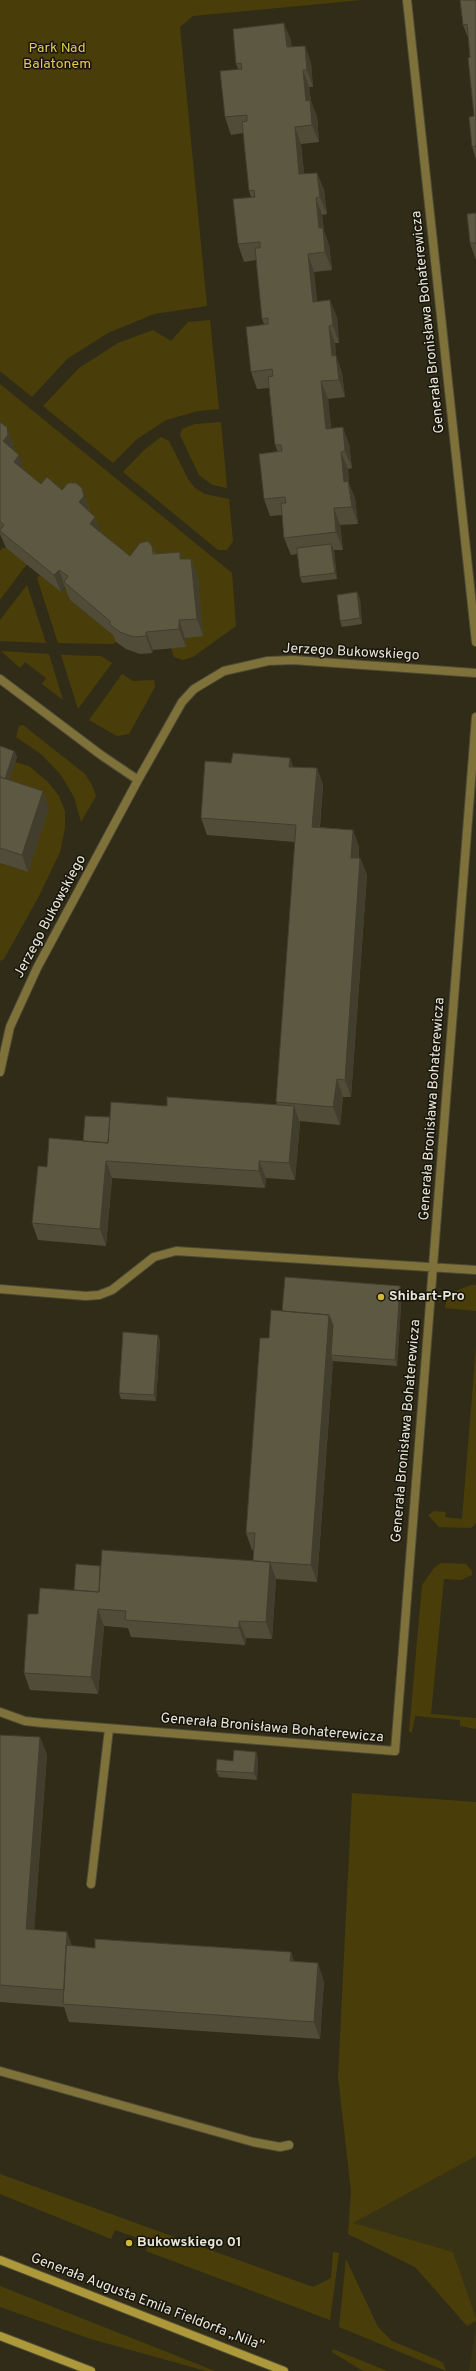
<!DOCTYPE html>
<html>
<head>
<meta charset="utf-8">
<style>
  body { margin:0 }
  canvas { display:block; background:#302c17 }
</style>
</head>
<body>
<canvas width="476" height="2371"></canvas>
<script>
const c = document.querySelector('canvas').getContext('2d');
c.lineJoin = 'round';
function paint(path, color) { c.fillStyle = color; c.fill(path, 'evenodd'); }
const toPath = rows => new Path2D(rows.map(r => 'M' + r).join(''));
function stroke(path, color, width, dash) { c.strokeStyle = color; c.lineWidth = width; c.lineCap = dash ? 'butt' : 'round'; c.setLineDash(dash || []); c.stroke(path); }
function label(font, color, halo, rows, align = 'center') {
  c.font = font + ' Overpass,sans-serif'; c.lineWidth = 3; c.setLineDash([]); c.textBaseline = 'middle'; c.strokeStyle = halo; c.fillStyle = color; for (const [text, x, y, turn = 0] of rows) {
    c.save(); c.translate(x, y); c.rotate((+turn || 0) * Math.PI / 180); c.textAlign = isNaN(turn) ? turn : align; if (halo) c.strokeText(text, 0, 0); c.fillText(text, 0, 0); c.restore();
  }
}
paint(toPath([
  [476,2156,476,2318,453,2252,352,2223],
  [476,2326,476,2371,469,2371]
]), '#393316');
paint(toPath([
  [0,0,362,0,193,16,180,27,207,306,154,314,108,333,67,359,32,397,0,371],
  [210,320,219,409,198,411,166,420,137,439,113,463,43,406,79,368,118,343,153,330,171,341,188,322],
  [0,384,232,573,236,626,193,657,183,660,174,657,171,648,185,647,185,638,136,573,47,501,0,440],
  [221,422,224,454,227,488,212,485,199,475,180,435,182,429,195,424],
  [161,437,169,441,188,479,195,488,205,494,229,499,233,541,227,550,218,550,123,472,144,450],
  [2,548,6,548,27,564,0,600,0,551],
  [40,575,61,592,66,587,70,600,118,639,116,642,113,644,58,643,37,578],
  [27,585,46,643,0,641,0,620],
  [1,651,49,654,63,700,42,684,46,678,25,662,20,668],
  [61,655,101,656,112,663,78,709],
  [122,674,133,681,154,680,155,687,129,734,117,736,89,720],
  [23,725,85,774,92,785,96,796,81,822,74,797,61,775,41,754,16,737,19,726],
  [15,762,29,766,48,782,59,796,65,811,65,828,60,852,39,896,4,959,0,961,0,863,28,872,4,794],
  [471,1285,476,1285,476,1311,445,1308,446,1302,453,1292],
  [476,1347,476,1523,471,1528,439,1527,428,1515,434,1511,446,1512,445,1517,462,1519],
  [441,1563,466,1564,472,1571,472,1575,461,1580,444,1579,431,1714,476,1718,476,1729,460,1726,460,1720,415,1716,412,1732,409,1732,422,1585,434,1568],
  [352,1793,476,1802,476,2156,353,2223,453,2252,476,2318,476,2321,467,2326,415,2267,348,2234,351,2191,338,2077],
  [0,2174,313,2287,331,2278,333,2252,339,2253,330,2320,146,2251,149,2242,115,2230,111,2239,0,2194],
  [346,2259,378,2327,392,2341,438,2360,443,2363,446,2371,339,2327],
  [0,2286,215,2371,206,2371,91,2339,0,2307],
  [333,2349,387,2371,363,2371,332,2352]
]), '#493e09');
const lane = toPath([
  [91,1884,109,1729],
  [0,2071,253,2142,280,2147,289,2145]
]);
const street = toPath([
  [407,0,476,642],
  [0,679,101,755,138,780],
  [0,1072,10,1027,37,968,138,780,182,702,194,689,224,671,268,661,293,660,476,673],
  [0,1289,86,1296,99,1295,112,1290,154,1257,176,1251,476,1270],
  [0,1712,25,1721,43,1723,395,1751,476,717]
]);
const secondary = toPath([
  [0,2260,284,2371],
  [0,2336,91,2371]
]);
stroke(lane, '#4e4a36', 10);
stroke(street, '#4e4a36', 10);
stroke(secondary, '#4e4a36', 10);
stroke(lane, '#7e723a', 8);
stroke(street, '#7e723a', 8);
stroke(secondary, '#ad9939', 8);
paint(toPath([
  [476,0,476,159,472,147,474,116,469,40,463,25],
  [291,40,291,47,305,46,311,63,313,87,309,87,311,101,317,117,319,142,301,144,304,174,317,173,324,190,327,214,322,215,324,231,329,245,332,270,314,272,317,301,337,317,339,343,335,343,336,356,342,373,345,397,328,399,331,428,349,444,352,468,348,469,349,484,355,498,358,524,340,525,343,550,334,550,337,579,302,583,300,577,297,554,291,555,284,538,282,515,270,516,264,499,278,452,275,445,269,388,257,389,251,372,264,324,262,319,256,260,244,262,238,244,251,197,249,191,243,133,231,135,225,117,238,69,236,64],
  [476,213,476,260,470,243],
  [0,422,7,427,13,445,14,451,24,470,41,484,62,490,82,488,90,512,101,532,130,556,152,546,155,553,183,559,191,559,198,577,203,636,185,638,186,647,153,650,152,653,140,654,126,649,116,642,113,635,70,600,65,587,61,592,6,548,0,534],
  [357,592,360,599,362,624,342,627,340,621],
  [0,746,14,751,17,757,9,780,49,808,28,872,0,863],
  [290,758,293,767,317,768,323,785,320,827,353,830,359,847,359,858,360,858,367,875,351,1097,343,1097,340,1125,300,1121,300,1123,295,1180,266,1178,265,1188,112,1178,106,1246,38,1240,32,1223,47,1167,83,1141,110,1117,167,1106,277,1104,276,1102,295,842,207,835,201,818,231,763],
  [400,1286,402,1292,397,1366,333,1361,317,1582,276,1579,272,1639,246,1638,245,1645,131,1637,128,1628,104,1626,98,1694,30,1690,24,1673,38,1614,74,1590,100,1566,253,1561,254,1550,252,1550,246,1533,269,1338,282,1311],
  [158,1335,160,1341,156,1401,121,1399,119,1393],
  [0,1735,47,1754,34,1930,67,1932,72,1946,95,1948,291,1952,294,1962,324,1981,320,2039,69,2022,64,2007,0,2002],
  [256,1752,258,1759,257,1780,219,1777,216,1771,233,1761]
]), '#504c38');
paint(toPath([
  [284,23,291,40,293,65,287,47],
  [305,46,311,63,313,87,307,70],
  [303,70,309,87,311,101,317,117,319,142,312,125,306,101],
  [295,127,301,144,306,191,299,174],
  [317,173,324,190,327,214,320,197],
  [316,198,322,215,324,231,329,245,332,270,325,252,319,228],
  [308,254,314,272,319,319,313,302],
  [330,300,337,317,339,343,333,325],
  [329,326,335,343,336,356,342,373,345,397,339,380,332,356],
  [321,381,328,399,333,446,326,429],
  [7,427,13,445,14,452,3,441],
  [343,427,349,444,352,468,345,451],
  [341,452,348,469,349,484,355,498,358,524,352,507,344,482],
  [19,455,25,472,14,462],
  [82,488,88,506,90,513,79,502],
  [334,508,340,525,343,550,336,532],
  [95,517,101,534,90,524],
  [331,544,334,550,337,579,335,573],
  [180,552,187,569,180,559],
  [191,559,198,577,203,636,197,619],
  [59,570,65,587,61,592,54,575],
  [357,592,360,599,362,624,360,618],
  [179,620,185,638,186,647,179,629],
  [146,632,153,650,152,653,146,636],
  [14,751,17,757,6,791,0,782,0,775],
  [290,758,296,775,289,767],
  [317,768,323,785,318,844,312,827],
  [43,791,49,808,28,872,22,855],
  [353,830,359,847,358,875,351,858],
  [360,858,367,875,351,1097,345,1080],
  [337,1079,343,1097,340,1125,333,1107],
  [294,1106,300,1123,295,1180,289,1163],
  [106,1161,112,1178,106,1246,100,1229],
  [259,1161,266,1178,265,1188,259,1171],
  [400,1286,402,1292,397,1366,395,1360],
  [329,1315,335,1332,331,1355,333,1361,317,1582,311,1565],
  [158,1335,160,1341,156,1401,154,1395],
  [270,1562,276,1579,272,1639,266,1622],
  [98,1609,104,1626,98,1694,91,1677],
  [239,1621,246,1638,245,1645,239,1628],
  [40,1737,47,1754,33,1946,26,1929],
  [256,1752,258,1759,257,1780,254,1773],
  [67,1932,73,1950,64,1990],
  [291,1952,297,1970,290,1961],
  [318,1963,324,1981,320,2039,314,2022]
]), '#413e2e');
const building = toPath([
  [460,0,476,0,476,146,472,147,469,117,474,116,468,58,470,57,467,24,463,25,460,0],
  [284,23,287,47,305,46,307,70,303,70,306,101,310,100,312,125,295,127,299,174,317,173,320,197,316,198,319,228,323,228,325,252,308,254,313,302,330,300,333,325,329,326,332,356,336,355,339,380,321,381,326,429,343,427,345,451,341,452,344,482,348,481,352,507,334,508,336,532,284,538,281,503,286,503,285,497,264,499,259,454,282,451,281,445,275,445,268,377,273,376,272,369,251,372,246,327,268,324,268,318,262,319,255,248,260,248,260,242,238,244,233,199,255,197,254,190,249,191,242,122,247,121,247,115,225,117,220,71,242,69,241,63,236,64,233,29,284,23],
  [476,213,476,244,476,243,470,243,467,214,476,213],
  [0,422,7,427,8,435,3,441,19,455,14,462,41,484,47,477,62,490,68,483,76,483,82,488,84,496,79,502,95,517,90,524,130,556,140,543,148,541,152,546,153,554,180,552,180,559,191,559,197,619,179,620,179,629,146,632,146,636,134,637,120,632,109,624,111,622,64,582,68,576,59,570,54,575,0,531,0,530,4,525,0,521,0,422],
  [331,544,335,573,300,577,297,548,331,544],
  [357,592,360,618,340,621,337,595,357,592],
  [0,746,14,751,5,779,1,777,0,775,0,746],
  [233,753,290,758,289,767,317,768,312,827,353,830,351,858,360,858,345,1080,337,1079,333,1107,276,1102,296,825,201,818,205,761,231,763,233,753],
  [0,777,43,791,22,855,0,848,0,777],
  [167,1097,294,1106,289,1163,259,1161,259,1171,106,1161,100,1229,32,1223,38,1166,47,1167,49,1138,108,1143,111,1102,167,1106,167,1097],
  [85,1116,110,1117,108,1143,83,1141,85,1116],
  [285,1277,400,1286,395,1360,331,1355,333,1325,329,1315,282,1311,285,1277],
  [271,1310,329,1315,311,1565,253,1561,255,1533,246,1533,260,1338,269,1338,271,1310],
  [123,1332,158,1335,154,1395,119,1393,123,1332],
  [102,1550,270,1562,266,1622,239,1621,239,1628,125,1620,126,1611,98,1609,91,1677,24,1673,28,1614,38,1614,40,1588,99,1592,102,1550],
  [76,1564,100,1566,99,1592,74,1590,76,1564],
  [0,1735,40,1737,26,1929,67,1932,64,1990,0,1985,0,1735],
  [234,1750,256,1752,254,1773,216,1771,217,1759,233,1761,234,1750],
  [95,1939,291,1952,290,1961,318,1963,314,2022,63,2004,66,1945,95,1948,95,1939]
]);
paint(building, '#5d5841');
stroke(building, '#413e2e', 1);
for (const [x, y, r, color] of [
  [381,1297,4,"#d1b736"],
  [129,2243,4,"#d1b736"]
]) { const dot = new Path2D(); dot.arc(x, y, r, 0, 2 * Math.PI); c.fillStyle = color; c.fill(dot); stroke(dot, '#16140b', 1.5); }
label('14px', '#e5ca51', '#16140b', [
  ["Park Nad",57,49],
  ["Balatonem",57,65]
]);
label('14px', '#eae7da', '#16140b', [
  ["Generała Bronisława Bohaterewicza",429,322,-96],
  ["Jerzego Bukowskiego",351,653,3],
  ["Jerzego Bukowskiego",51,917,-62],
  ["Generała Bronisława Bohaterewicza",433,1109,-86],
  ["Generała Bronisława Bohaterewicza",407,1431,-85],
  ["Generała Bronisława Bohaterewicza",272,1729,5],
  ["Generała Augusta Emila Fieldorfa „Nila”",147,2303,21]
]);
label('bold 14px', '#eae7da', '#16140b', [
  ["Shibart-Pro",389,1297],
  ["Bukowskiego 01",137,2243]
], 'left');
</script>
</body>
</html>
